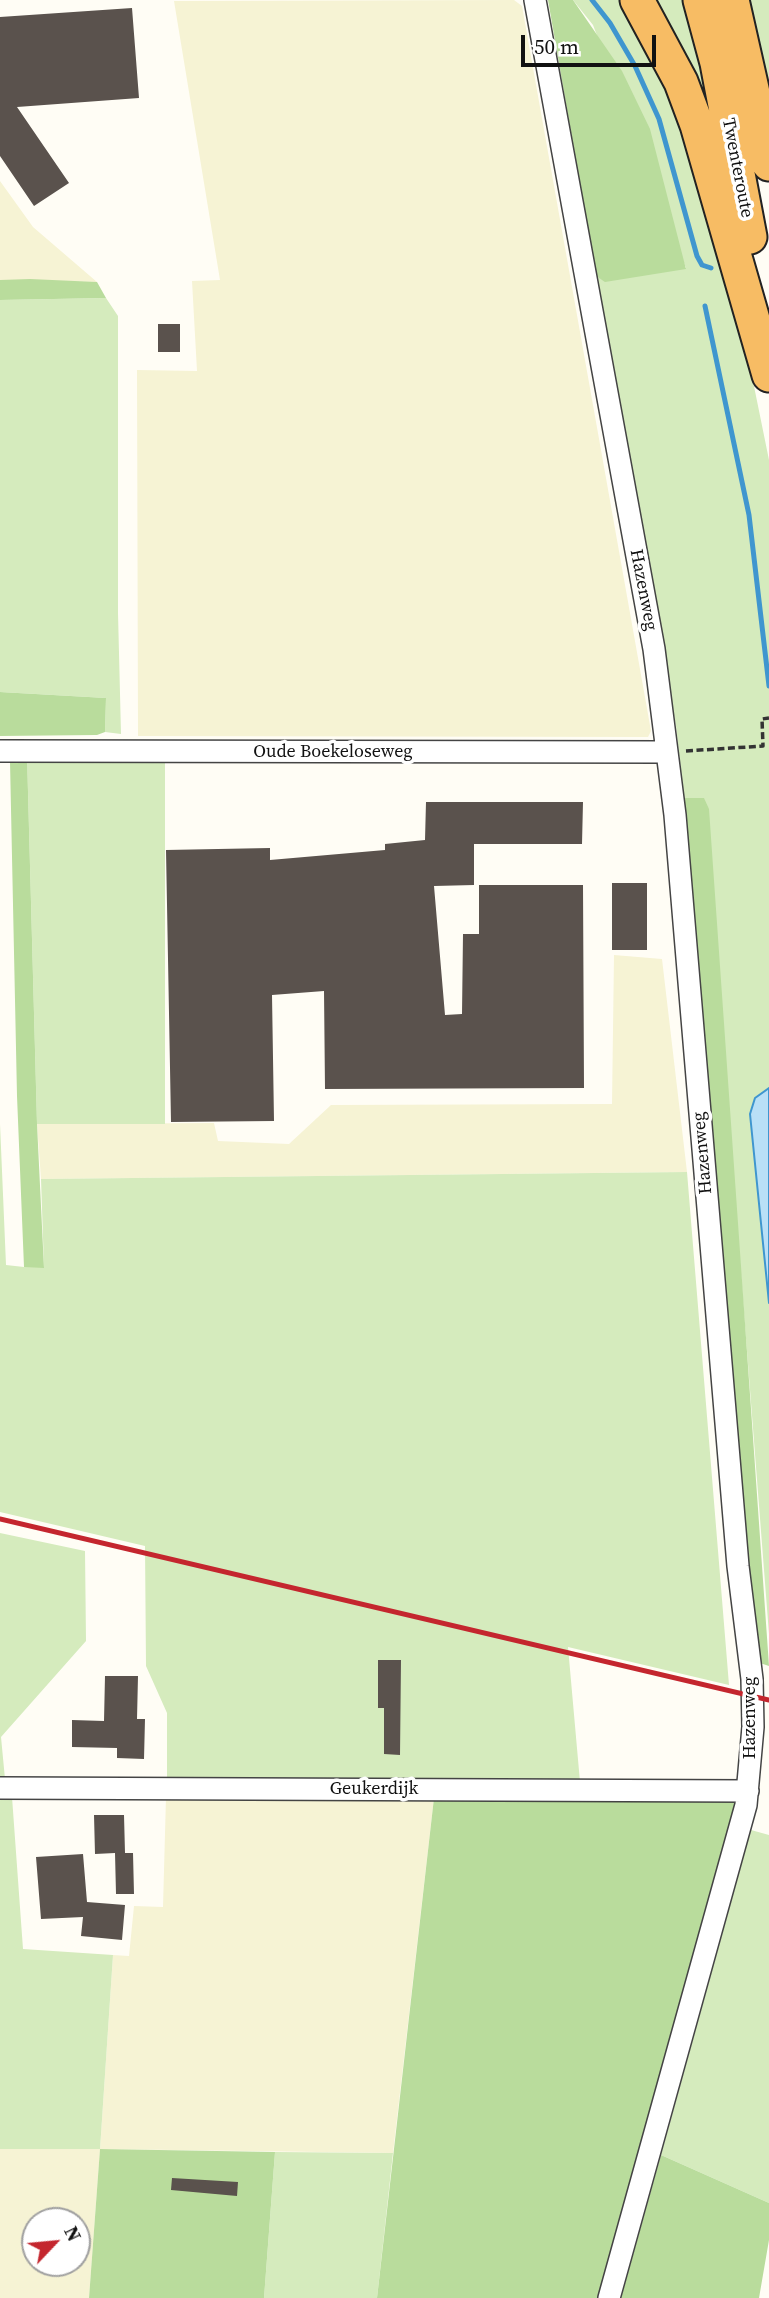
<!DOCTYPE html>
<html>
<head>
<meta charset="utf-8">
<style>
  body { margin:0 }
  #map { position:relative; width:769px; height:2298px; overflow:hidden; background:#fffdf5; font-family:"Source Serif 4",serif }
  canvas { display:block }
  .north { position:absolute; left:21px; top:2207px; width:70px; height:70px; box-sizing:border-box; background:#fff; border:2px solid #a0a0a0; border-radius:50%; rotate:64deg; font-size:19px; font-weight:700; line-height:28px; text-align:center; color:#111 }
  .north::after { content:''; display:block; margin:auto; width:24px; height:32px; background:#c4262e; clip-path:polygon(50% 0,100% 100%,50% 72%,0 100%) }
  .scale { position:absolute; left:521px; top:35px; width:135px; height:32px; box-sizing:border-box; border:4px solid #111; border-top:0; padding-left:9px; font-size:21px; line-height:24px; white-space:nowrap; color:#111; -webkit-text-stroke:5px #fff; paint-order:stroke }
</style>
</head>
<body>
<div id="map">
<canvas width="769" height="2298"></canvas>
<div class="north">N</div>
<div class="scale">50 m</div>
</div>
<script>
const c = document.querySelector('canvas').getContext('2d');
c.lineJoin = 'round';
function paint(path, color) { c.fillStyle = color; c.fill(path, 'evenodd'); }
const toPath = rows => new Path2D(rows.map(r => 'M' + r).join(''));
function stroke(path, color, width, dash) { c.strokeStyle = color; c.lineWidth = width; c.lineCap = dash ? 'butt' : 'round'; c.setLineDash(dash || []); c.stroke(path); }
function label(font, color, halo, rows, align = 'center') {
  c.font = font + ' "Source Serif 4",serif'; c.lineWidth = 7; c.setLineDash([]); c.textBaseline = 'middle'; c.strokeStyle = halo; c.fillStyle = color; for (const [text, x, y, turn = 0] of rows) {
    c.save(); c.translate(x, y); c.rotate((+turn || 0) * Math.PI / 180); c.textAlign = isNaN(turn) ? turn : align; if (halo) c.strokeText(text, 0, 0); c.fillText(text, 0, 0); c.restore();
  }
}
paint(toPath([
  [514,0,522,6,651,731,648,737,138,736,137,370,197,371,192,281,220,280,174,1],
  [0,181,33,227,97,282,0,280],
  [614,955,662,959,687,1172,41,1179,37,1124,214,1123,218,1141,289,1144,331,1105,612,1104],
  [166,1797,434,1798,393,2153,100,2149,89,2298,0,2298,0,2149,100,2149,113,1955,129,1956,134,1906,163,1907],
  [35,2221,77,2221,77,2263,35,2263]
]), '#f6f3d4');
paint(toPath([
  [573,0,629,0,652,38,732,278,769,460,769,1088,755,1098,750,1114,769,1303,769,1634,704,798,684,798,676,726,596,276,605,281,686,268,593,25],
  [644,0,686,0,743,263],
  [746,0,769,0,769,103],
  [106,298,118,316,118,613,121,734,105,732,106,698,0,692,0,300],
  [27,755,165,762,165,1124,37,1124],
  [0,1124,6,1265,24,1267,44,1267,41,1179,687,1172,729,1685,568,1647,580,1782,167,1780,167,1713,146,1666,145,1546,0,1512],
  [0,1533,85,1551,86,1641,1,1737,5,1779,0,1779],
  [0,1797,12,1797,23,1949,113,1955,100,2149,0,2149],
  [751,1830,769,1835,769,2203,661,2155],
  [275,2152,393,2153,377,2298,264,2298]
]), '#d5ebbd');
paint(toPath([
  [548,0,573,0,622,71,650,129,686,269,605,282,596,276],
  [30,279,97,282,106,298,0,300,0,280],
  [0,692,106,698,105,732,97,735,0,736],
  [27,755,37,1124,44,1268,24,1267,17,1096,10,761],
  [684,798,704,798,709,809,769,1666,760,1663,732,1441],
  [434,1798,736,1801,604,2298,377,2298],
  [100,2149,275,2152,264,2298,89,2298],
  [661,2155,769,2203,769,2240,759,2298,621,2298]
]), '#b9dc9c');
const water = toPath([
  [769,1088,769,1303,750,1114,755,1098,769,1088]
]);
paint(water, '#b9e0f7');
stroke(water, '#3f96cf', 2);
stroke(toPath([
  [592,0,610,23,635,66,659,119,697,256,702,265,711,268],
  [705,306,749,515,769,686]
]), '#3f96cf', 5);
paint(toPath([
  [132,8,139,98,17,107,69,183,34,206,0,156,0,17],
  [158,324,180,324,180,352,158,352],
  [426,802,583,802,582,844,474,844,474,885,434,886,445,1015,462,1014,463,934,479,934,479,885,583,885,584,1088,325,1089,324,991,272,995,274,1121,171,1122,166,850,270,848,270,860,385,850,385,844,425,840],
  [612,883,647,883,647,950,612,950],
  [378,1660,401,1660,400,1755,384,1754,384,1708,378,1708],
  [105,1676,138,1676,137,1719,145,1719,144,1759,117,1758,117,1748,72,1747,72,1720,104,1721],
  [94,1815,124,1815,125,1853,133,1853,134,1894,116,1894,115,1853,95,1854],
  [83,1854,87,1902,125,1905,122,1940,81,1936,83,1917,41,1919,36,1857],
  [172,2178,238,2182,237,2196,171,2190]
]), '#5a524d');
const minor = toPath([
  [535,0,654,649,675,815,738,1566,752,1679,753,1727,746,1805,609,2298],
  [0,751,667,752],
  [0,1788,748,1791]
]);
const trunk = toPath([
  [637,0,681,82,697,125,769,375],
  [700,0,717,63,750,237],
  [732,0,769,164]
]);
stroke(minor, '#444', 24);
stroke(trunk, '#222', 37);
stroke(toPath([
  [686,751,763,746,762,719,769,718]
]), '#333', 3.5, [7, 3.5]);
stroke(minor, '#fff', 21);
stroke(trunk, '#f7bc64', 33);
stroke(toPath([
  [0,1519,769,1700]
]), '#c4262e', 5);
label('18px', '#111', '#fff', [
  ["Twenteroute",737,168,79],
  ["Hazenweg",643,590,79],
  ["Oude Boekeloseweg",333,752],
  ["Hazenweg",703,1153,-95],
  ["Hazenweg",750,1718,-90],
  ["Geukerdijk",374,1789]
]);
</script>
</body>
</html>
